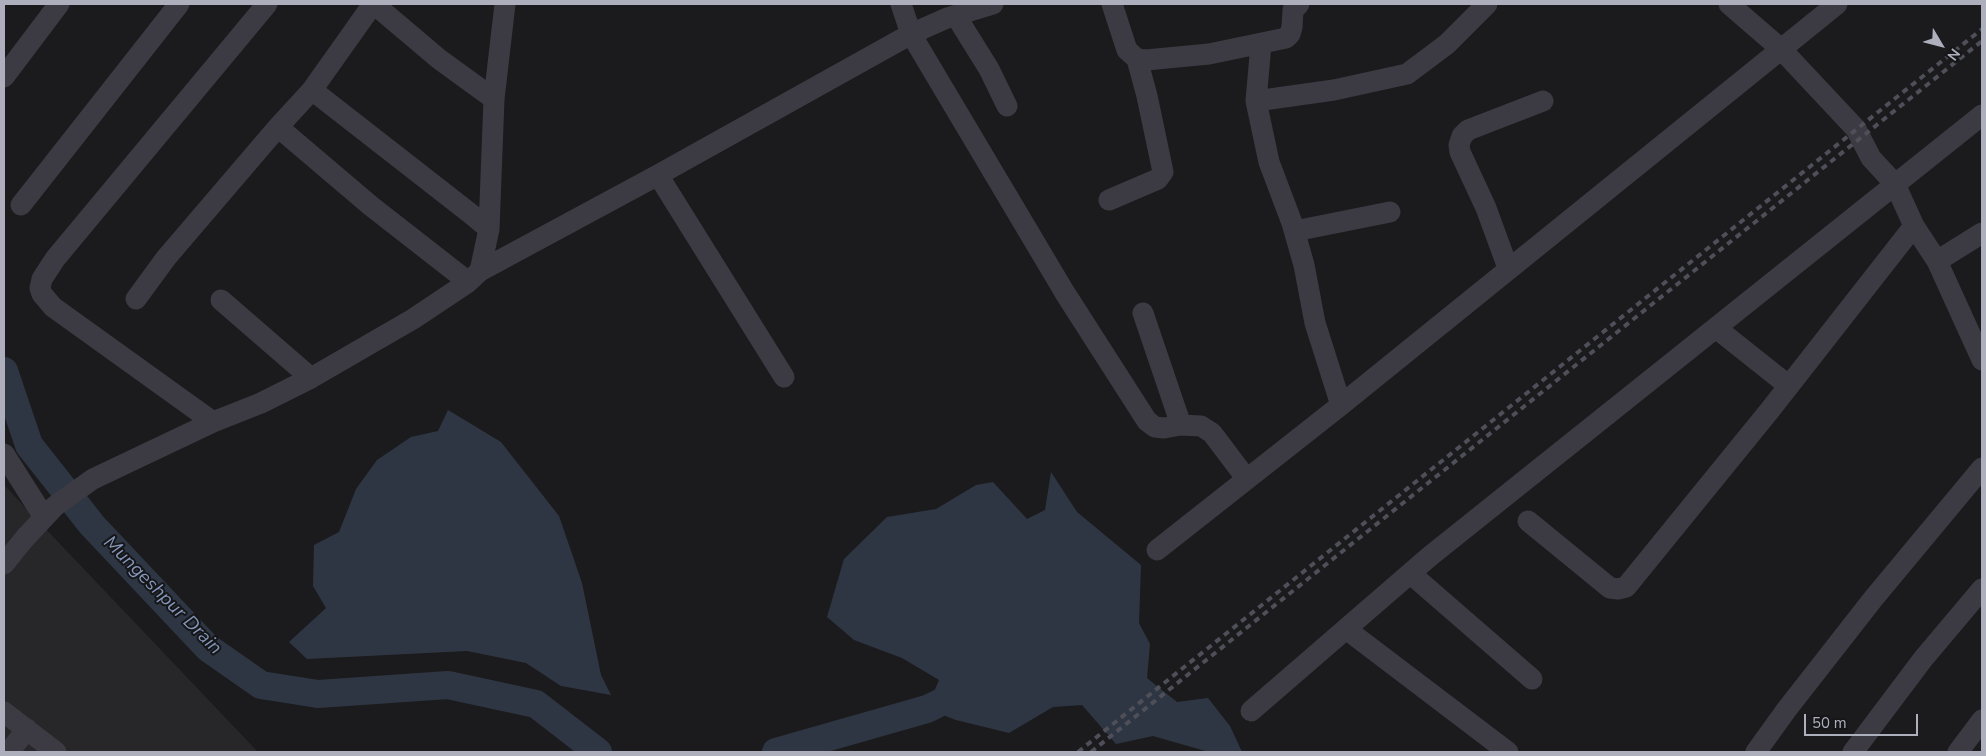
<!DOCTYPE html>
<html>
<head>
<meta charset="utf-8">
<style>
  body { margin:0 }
  #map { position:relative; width:1986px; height:756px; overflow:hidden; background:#1b1b1d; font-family:"Nunito Sans",sans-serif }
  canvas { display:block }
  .frame { position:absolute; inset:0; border:5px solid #adafbd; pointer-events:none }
  .north { position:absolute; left:1916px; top:20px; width:50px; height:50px; -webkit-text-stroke:4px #161618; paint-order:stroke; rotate:127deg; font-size:14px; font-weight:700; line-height:20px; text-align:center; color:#adafbd }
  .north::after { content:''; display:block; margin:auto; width:18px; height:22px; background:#adafbd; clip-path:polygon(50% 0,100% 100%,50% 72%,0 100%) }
  .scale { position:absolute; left:1804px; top:714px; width:114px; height:22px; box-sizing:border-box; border:2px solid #adafbd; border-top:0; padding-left:6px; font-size:15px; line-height:18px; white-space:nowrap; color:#adafbd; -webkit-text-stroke:4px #161618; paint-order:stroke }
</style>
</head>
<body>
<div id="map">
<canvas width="1986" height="756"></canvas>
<div class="frame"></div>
<div class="north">N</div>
<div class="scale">50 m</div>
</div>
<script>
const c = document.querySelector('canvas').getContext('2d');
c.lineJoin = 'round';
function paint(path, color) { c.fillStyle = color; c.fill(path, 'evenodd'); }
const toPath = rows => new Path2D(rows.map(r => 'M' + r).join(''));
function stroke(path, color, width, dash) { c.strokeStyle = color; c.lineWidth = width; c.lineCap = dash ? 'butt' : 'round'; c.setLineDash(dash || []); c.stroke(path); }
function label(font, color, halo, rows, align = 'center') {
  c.font = font + ' "Nunito Sans",sans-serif'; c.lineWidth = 4; c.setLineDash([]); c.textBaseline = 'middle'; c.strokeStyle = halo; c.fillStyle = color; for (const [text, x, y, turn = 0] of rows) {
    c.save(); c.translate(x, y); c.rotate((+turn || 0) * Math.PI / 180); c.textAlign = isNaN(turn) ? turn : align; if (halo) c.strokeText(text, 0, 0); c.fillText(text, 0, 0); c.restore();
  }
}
paint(toPath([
  [4,485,258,752,4,752]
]), '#27272a');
paint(toPath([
  [448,410,501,442,559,516,582,583,601,675,611,695,561,686,526,663,467,651,307,659,289,642,326,608,313,586,314,545,339,532,356,489,377,460,411,437,438,431],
  [1051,472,1077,512,1141,565,1139,623,1150,644,1147,678,1177,702,1208,698,1230,726,1242,752,1209,752,1153,736,1116,744,1082,705,1053,707,1009,733,956,720,927,709,939,680,902,658,854,640,827,617,844,559,887,517,936,509,976,485,993,482,1027,519,1045,510]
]), '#2f3643');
stroke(toPath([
  [4,371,29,445,92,525,208,648,261,685,318,694,448,685,536,704,598,752],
  [776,752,927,709,960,693]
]), '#2f3643', 28);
stroke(toPath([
  [374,4,439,59,494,99],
  [901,4,911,34,947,18,993,4],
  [1112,4,1127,50,1137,59,1146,60,1209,54,1286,38,1290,34,1292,27,1293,10,1299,4],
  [1729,4,1781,49,1856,129,1871,158,1895,184,1914,226,1937,261,1982,360],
  [956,16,989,69,1007,106],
  [1261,44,1256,101,1269,162,1292,223,1304,265,1315,323,1341,405],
  [4,77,59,4],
  [312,90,471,214,489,229],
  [1256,101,1334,90,1407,74,1447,44,1487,4],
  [278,127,371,206,462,277,467,283],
  [658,175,784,377],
  [1109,200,1158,179,1163,172,1147,96,1137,59],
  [21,205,179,4],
  [1295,231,1390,212],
  [1937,261,1982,233],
  [1508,268,1486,208,1460,152,1459,145,1462,136,1468,130,1543,101],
  [480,271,489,229,494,99,505,4],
  [136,299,166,258,278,127,312,90,373,4],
  [221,300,311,378],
  [1143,313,1181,425],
  [1716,328,1789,386],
  [213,422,53,307,42,294,40,288,42,279,55,259,267,4],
  [4,454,44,517],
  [1528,521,1610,588,1618,589,1626,587,1770,410,1914,226],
  [1157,550,1341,405,1837,4],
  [4,564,25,538,55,506,93,479,213,422,261,403,311,378,413,319,467,283,480,271,658,175,911,34,1065,293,1147,421,1155,427,1164,428,1181,425,1201,426,1212,433,1246,478],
  [1411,574,1532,679],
  [1346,629,1508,752],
  [1251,711,1429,557,1982,115],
  [4,712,56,752],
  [9,752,27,729],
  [1756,752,1787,709,1873,599,1982,468],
  [1853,752,1923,659,1982,589],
  [1958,752,1982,720]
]), '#3c3b43', 21);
stroke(toPath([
  [1078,752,1982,29],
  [1091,752,1982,41]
]), '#4e4f58', 4, [6, 5]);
label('italic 19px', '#8396b9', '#161618', [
  ["Mungeshpur Drain",162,596,45]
]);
</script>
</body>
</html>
